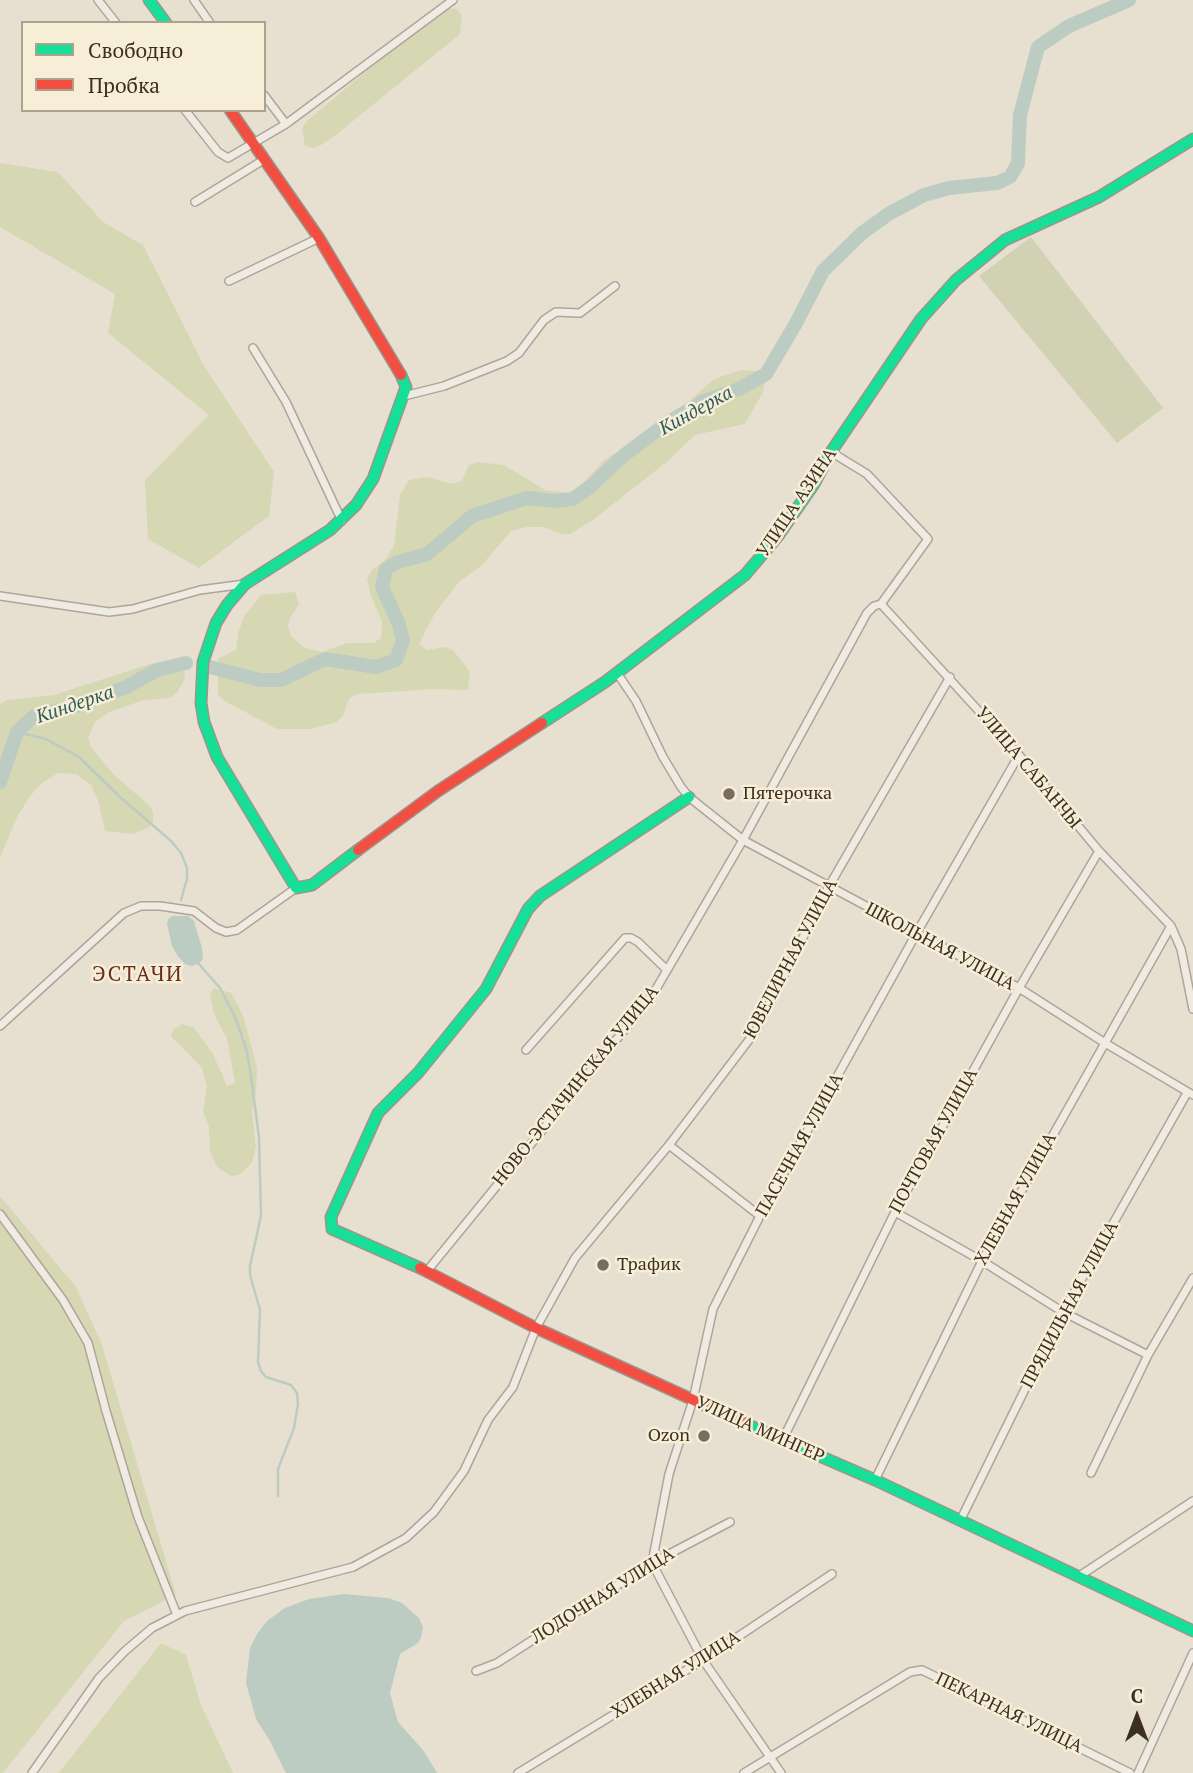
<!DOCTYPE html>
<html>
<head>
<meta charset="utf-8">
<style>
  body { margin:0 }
  #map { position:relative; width:1193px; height:1773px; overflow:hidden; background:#e7e0d1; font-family:"PT Serif",serif }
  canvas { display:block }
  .legend { position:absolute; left:21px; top:21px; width:245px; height:91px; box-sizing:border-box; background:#f7eed8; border:2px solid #ada18e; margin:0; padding:9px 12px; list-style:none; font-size:21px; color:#3d2e20 }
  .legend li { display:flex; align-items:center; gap:14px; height:35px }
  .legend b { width:35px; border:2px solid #ada18e }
  .north { position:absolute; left:1102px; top:1682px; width:70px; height:70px; -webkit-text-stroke:5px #f7eed8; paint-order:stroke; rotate:0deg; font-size:19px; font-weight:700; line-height:28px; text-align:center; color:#3d2e20 }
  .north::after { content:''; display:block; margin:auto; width:24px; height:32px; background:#3d2e20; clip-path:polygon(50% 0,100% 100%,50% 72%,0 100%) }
</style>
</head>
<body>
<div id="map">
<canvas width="1193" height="1773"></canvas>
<ul class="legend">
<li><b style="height:9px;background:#16e098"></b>Свободно</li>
<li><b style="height:9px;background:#f24e42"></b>Пробка</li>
</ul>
<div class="north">С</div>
</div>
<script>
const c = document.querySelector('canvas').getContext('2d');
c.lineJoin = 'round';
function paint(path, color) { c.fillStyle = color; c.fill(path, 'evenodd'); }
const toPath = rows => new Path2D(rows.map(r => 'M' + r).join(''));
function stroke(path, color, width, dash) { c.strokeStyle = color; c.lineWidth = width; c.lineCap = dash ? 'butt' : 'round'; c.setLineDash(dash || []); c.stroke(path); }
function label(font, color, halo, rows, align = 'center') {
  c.font = font + ' "PT Serif",serif'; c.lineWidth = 5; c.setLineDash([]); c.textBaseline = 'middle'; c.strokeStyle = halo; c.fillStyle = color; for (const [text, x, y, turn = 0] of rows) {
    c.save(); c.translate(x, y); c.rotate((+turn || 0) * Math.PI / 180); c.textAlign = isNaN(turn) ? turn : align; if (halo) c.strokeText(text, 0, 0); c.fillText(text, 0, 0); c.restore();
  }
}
paint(toPath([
  [448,8,457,9,462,16,460,34,337,134,321,145,313,148,305,146,302,129,306,122,431,16],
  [0,163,58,172,103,222,143,245,204,366,274,472,269,516,199,568,148,539,145,480,209,415,108,333,115,294,0,227],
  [741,370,759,371,766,376,763,392,745,424,695,435,669,460,593,520,570,534,561,534,544,527,527,527,511,531,482,565,459,582,435,613,419,644,427,650,445,647,453,650,470,672,468,690,435,689,357,694,349,699,343,716,336,722,311,729,277,729,223,700,218,694,218,659,236,650,238,634,244,616,261,595,295,592,299,604,290,618,288,627,291,636,305,648,322,652,347,643,374,643,381,638,382,621,371,596,367,579,371,571,385,560,394,546,400,495,409,480,427,477,453,484,462,481,469,465,477,462,504,465,545,490,571,493,579,488,604,460,660,427,714,379],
  [163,662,184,669,185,678,177,693,170,698,144,700,109,712,95,722,88,738,91,747,114,775,149,805,153,812,153,821,148,828,132,834,105,831,98,800,91,785,76,774,58,773,43,782,31,795,17,817,0,858,0,704,8,700,54,695,150,664],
  [214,988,231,993,243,1015,257,1068,256,1094,252,1111,256,1147,252,1163,239,1175,231,1176,217,1167,210,1152,209,1127,203,1111,207,1086,202,1068,171,1036,174,1029,182,1024,194,1028,213,1054,227,1086,235,1083,227,1039,214,1014,210,996],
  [0,1196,76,1287,102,1345,176,1595,124,1621,3,1773,0,1773],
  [161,1643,186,1655,201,1705,233,1773,59,1773]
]), '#d6d7b3');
paint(toPath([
  [1031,237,1163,408,1117,443,979,276]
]), '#d1d1b3');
paint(toPath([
  [172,916,188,916,194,921,202,948,203,959,199,964,191,966,185,964,177,955,172,946,167,924,168,919],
  [344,1594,388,1598,402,1603,419,1618,423,1627,421,1637,418,1643,400,1654,390,1693,398,1722,423,1750,437,1773,286,1773,270,1741,256,1719,246,1683,250,1648,257,1634,267,1621,285,1608,309,1599]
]), '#bcccc2');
stroke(toPath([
  [17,732,46,739,79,757,120,797,171,841,181,853,187,868,187,879,181,900],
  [198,963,220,988,236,1019,247,1052,250,1070,259,1137,261,1216,250,1266,250,1275,260,1310,258,1362,261,1371,266,1377,291,1385,297,1393,298,1404,294,1428,278,1469,278,1496]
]), '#bcccc2', 2.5);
stroke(toPath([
  [210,667,260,680,281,680,325,659,376,667,396,660,403,641,399,624,382,587,386,569,398,562,427,554,472,516,527,498,555,501,573,499,591,486,623,456,667,423,704,401,739,389,766,374,795,325,823,271,862,233,890,213,924,195,949,188,997,183,1010,177,1018,163,1020,115,1038,47,1069,26,1129,0],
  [0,782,17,732,34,716,76,706,126,687,157,670,186,663]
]), '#bcccc2', 14);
const street = toPath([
  [98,0,116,23],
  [194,0,210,23],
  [264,95,286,124],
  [185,110,218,152,228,158,286,124,453,0],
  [195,202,265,159],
  [229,281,319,238],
  [253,348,286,402,342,521],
  [404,396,444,386,507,361,519,353,544,320,556,312,580,313,615,286],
  [831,452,867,474,928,539,881,604],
  [0,596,109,612,133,609,200,590,245,584],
  [881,604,1019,755,1099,851,1171,926,1181,949,1193,1009],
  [617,673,636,701,663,757,681,787,689,797,743,840,1019,988,1105,1043,1193,1095],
  [0,1026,124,913,141,906,160,906,194,911,216,928,226,932,237,930,296,888],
  [526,1050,625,938,631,938,638,942,667,970],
  [669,1145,760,1216],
  [895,1212,982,1261,1063,1312,1148,1355],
  [0,1214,63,1300,88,1343,106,1411,138,1517,177,1615],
  [427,1271,652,996,743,840,867,613,874,606,881,604],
  [783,1439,895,1212,1019,988,1099,851],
  [1091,1473,1148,1355,1193,1278],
  [875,1480,982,1261,1171,926],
  [960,1521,1063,1312,1187,1093],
  [1078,1577,1193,1501],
  [476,1671,497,1663,652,1563,730,1522],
  [32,1773,99,1678,125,1651,152,1628,185,1611,353,1567,406,1538,434,1512,464,1471,488,1420,513,1387,536,1328,575,1258,669,1145,755,1032,828,888,950,677],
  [518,1773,703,1660,832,1574],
  [744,1773,910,1672,922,1670,1130,1773],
  [781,1773,703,1660,652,1563,669,1474,693,1400,713,1309,760,1216,916,934,1019,755],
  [1138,1773,1193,1653]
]);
const fast = toPath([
  [149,0,166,23],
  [542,723,605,682,745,575,778,536,814,484,831,452,921,319,956,280,1005,240,1099,197,1193,139],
  [358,850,312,885,296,888,217,757,204,722,201,703,203,662,216,623,227,605,245,584,330,530,356,505,373,479,406,387,401,375],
  [420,1268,332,1229,331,1217,378,1113,418,1073,486,989,528,909,540,896,689,797],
  [748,1425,875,1480,1193,1631]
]);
const jam = toPath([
  [230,110,319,238,401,375],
  [358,850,438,791,542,723],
  [420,1268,536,1328,748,1425]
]);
stroke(street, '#ada599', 10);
stroke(fast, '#9c958a', 13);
stroke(jam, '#9c958a', 13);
stroke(street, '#efebe3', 7);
stroke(fast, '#16e098', 10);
stroke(jam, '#f24e42', 10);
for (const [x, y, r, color] of [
  [729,794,7,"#786c5e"],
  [603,1265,7,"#786c5e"],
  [704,1436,7,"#786c5e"]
]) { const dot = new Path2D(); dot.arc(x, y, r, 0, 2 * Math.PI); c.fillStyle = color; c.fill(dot); stroke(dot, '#f7eed8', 2.5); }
label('18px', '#3d2e20', '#f7eed8', [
  ["УЛИЦА АЗИНА",797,503,-56],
  ["УЛИЦА САБАНЧЫ",1028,768,50],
  ["ШКОЛЬНАЯ УЛИЦА",940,947,28],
  ["ЮВЕЛИРНАЯ УЛИЦА",791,959,-62],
  ["НОВО-ЭСТАЧИНСКАЯ УЛИЦА",576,1086,-51],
  ["ПОЧТОВАЯ УЛИЦА",934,1141,-61],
  ["ПАСЕЧНАЯ УЛИЦА",800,1145,-61],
  ["ХЛЕБНАЯ УЛИЦА",1016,1199,-61],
  ["ПРЯДИЛЬНАЯ УЛИЦА",1070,1305,-62],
  ["УЛИЦА МИНГЕР",760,1430,24],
  ["ЛОДОЧНАЯ УЛИЦА",603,1596,-32],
  ["ХЛЕБНАЯ УЛИЦА",676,1675,-32],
  ["ПЕКАРНАЯ УЛИЦА",1009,1713,26]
]);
label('18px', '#3d2e20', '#f7eed8', [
  ["Пятерочка",743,794],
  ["Трафик",617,1265],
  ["Ozon",690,1436,"right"]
], 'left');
label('italic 19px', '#2f5d5a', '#f7eed8', [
  ["Киндерка",696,411,-29],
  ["Киндерка",75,705,-19]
]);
c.letterSpacing = '2px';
label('21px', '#6b2e1e', '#f7eed8', [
  ["ЭСТАЧИ",138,975]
]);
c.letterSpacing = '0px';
</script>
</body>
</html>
